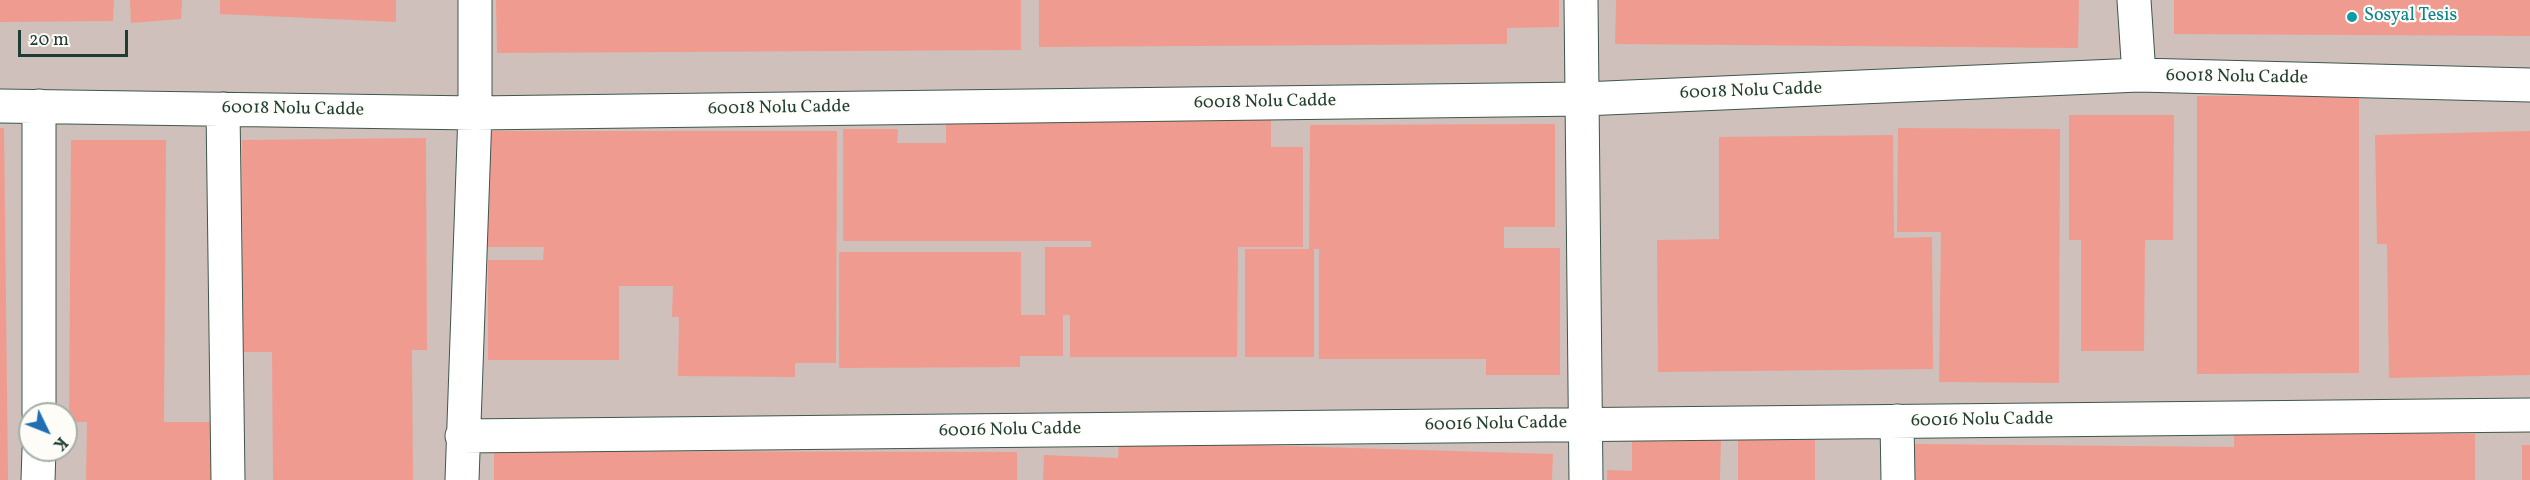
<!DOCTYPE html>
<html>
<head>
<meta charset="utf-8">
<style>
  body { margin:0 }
  #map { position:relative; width:2530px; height:480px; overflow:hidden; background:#f4e9d1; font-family:Vollkorn,serif }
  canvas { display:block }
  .north { position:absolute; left:18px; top:402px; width:60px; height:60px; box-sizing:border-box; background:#fdfcf7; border:2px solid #a4b0a9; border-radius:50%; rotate:133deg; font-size:16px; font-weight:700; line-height:24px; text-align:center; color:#1f3d34 }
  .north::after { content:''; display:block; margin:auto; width:21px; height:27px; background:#1f6fb2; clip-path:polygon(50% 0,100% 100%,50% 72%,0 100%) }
  .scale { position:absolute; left:18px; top:30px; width:110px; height:27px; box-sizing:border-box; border:3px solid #1f3d34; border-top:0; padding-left:8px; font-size:18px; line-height:21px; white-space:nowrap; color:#1f3d34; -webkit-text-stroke:4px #fdfcf7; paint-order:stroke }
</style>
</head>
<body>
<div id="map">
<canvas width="2530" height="480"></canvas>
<div class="north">K</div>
<div class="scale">20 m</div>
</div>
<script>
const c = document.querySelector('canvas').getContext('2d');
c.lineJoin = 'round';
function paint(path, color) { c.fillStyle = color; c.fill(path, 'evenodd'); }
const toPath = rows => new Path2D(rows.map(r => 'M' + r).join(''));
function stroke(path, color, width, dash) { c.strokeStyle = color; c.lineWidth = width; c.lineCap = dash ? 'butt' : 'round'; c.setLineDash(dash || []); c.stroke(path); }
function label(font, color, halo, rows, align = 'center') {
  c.font = font + ' Vollkorn,serif'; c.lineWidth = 4.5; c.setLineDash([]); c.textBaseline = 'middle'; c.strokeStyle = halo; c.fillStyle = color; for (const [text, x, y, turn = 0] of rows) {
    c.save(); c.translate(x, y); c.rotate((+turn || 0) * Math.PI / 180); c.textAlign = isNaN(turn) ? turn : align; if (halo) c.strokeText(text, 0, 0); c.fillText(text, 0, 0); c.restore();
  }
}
paint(toPath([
  [0,0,2530,0,2530,480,0,480],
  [30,414,66,414,66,450,30,450]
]), '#cfc0bb');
paint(toPath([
  [0,0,114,0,113,21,0,22],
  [130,0,182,0,181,19,131,23],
  [220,0,396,0,396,22,220,14],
  [496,0,1021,0,1021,50,497,53],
  [1039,0,1559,0,1559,27,1507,28,1507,44,1039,47],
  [1616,0,2079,0,2078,48,1615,44],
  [2174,0,2530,0,2530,36,2174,34],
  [2359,95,2359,373,2197,374,2197,96],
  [2069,115,2174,115,2173,240,2145,240,2144,351,2081,351,2081,240,2069,240],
  [1271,119,1271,147,1303,147,1303,247,1238,247,1237,357,1070,357,1070,315,1063,315,1063,356,1020,356,1020,367,839,368,839,252,1021,252,1021,315,1045,315,1045,247,1091,247,1091,241,843,241,843,129,898,129,897,143,946,143,946,120],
  [1555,124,1555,227,1504,227,1504,248,1560,248,1560,375,1486,375,1486,359,1319,359,1319,249,1314,249,1314,357,1245,357,1245,249,1309,249,1310,125],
  [0,128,4,128,8,480,0,480],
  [1898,128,2060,129,2059,383,1939,382,1941,232,1897,232],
  [488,131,837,131,836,363,795,363,795,377,678,376,679,317,672,317,673,286,619,286,619,360,488,360,488,260,543,260,544,247,488,247],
  [2530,131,2530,375,2389,378,2387,244,2377,244,2375,135],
  [1893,135,1894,238,1932,237,1933,369,1658,372,1657,240,1719,239,1719,137],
  [426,138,427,350,412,350,413,480,273,480,272,352,243,352,242,140],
  [71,140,166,140,164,422,216,422,216,480,86,480,87,422,69,422],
  [2234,432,2475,434,2475,480,1913,480,1913,444,2234,447],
  [1815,435,1815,480,1738,480,1738,436],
  [1632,437,1721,438,1720,480,1607,480,1607,470,1632,471],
  [1119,441,1553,454,1552,480,1043,480,1044,455,1118,458],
  [2522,445,2530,445,2530,480,2522,480],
  [494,451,1017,452,1017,480,494,480]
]), '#f09b8f');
const minor = toPath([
  [1581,0,1586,480],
  [2134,0,2139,75],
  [0,106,475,113,1583,99,2139,75,2530,85],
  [223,109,228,480],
  [39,414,39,106],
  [1897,421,1898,480],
  [462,436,2530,415],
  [38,480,39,450],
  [462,480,475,113,475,0]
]);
stroke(minor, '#3f574c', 35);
stroke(minor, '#fff', 33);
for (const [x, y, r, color] of [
  [2352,17,6,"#0f9aa8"]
]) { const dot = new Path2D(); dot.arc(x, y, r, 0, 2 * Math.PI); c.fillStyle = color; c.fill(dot); stroke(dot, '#fdfcf7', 2); }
label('18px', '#0d838f', '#fdfcf7', [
  ["Sosyal Tesis",2364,17]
], 'left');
label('18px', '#1f3d34', '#fdfcf7', [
  ["60018 Nolu Cadde",2237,78,1],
  ["60018 Nolu Cadde",1751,92,-2],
  ["60018 Nolu Cadde",1265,103,-1],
  ["60018 Nolu Cadde",779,109,-1],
  ["60018 Nolu Cadde",293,110,1],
  ["60016 Nolu Cadde",1982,421,-1],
  ["60016 Nolu Cadde",1496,425,-1],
  ["60016 Nolu Cadde",1010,431,-1]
]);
</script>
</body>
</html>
